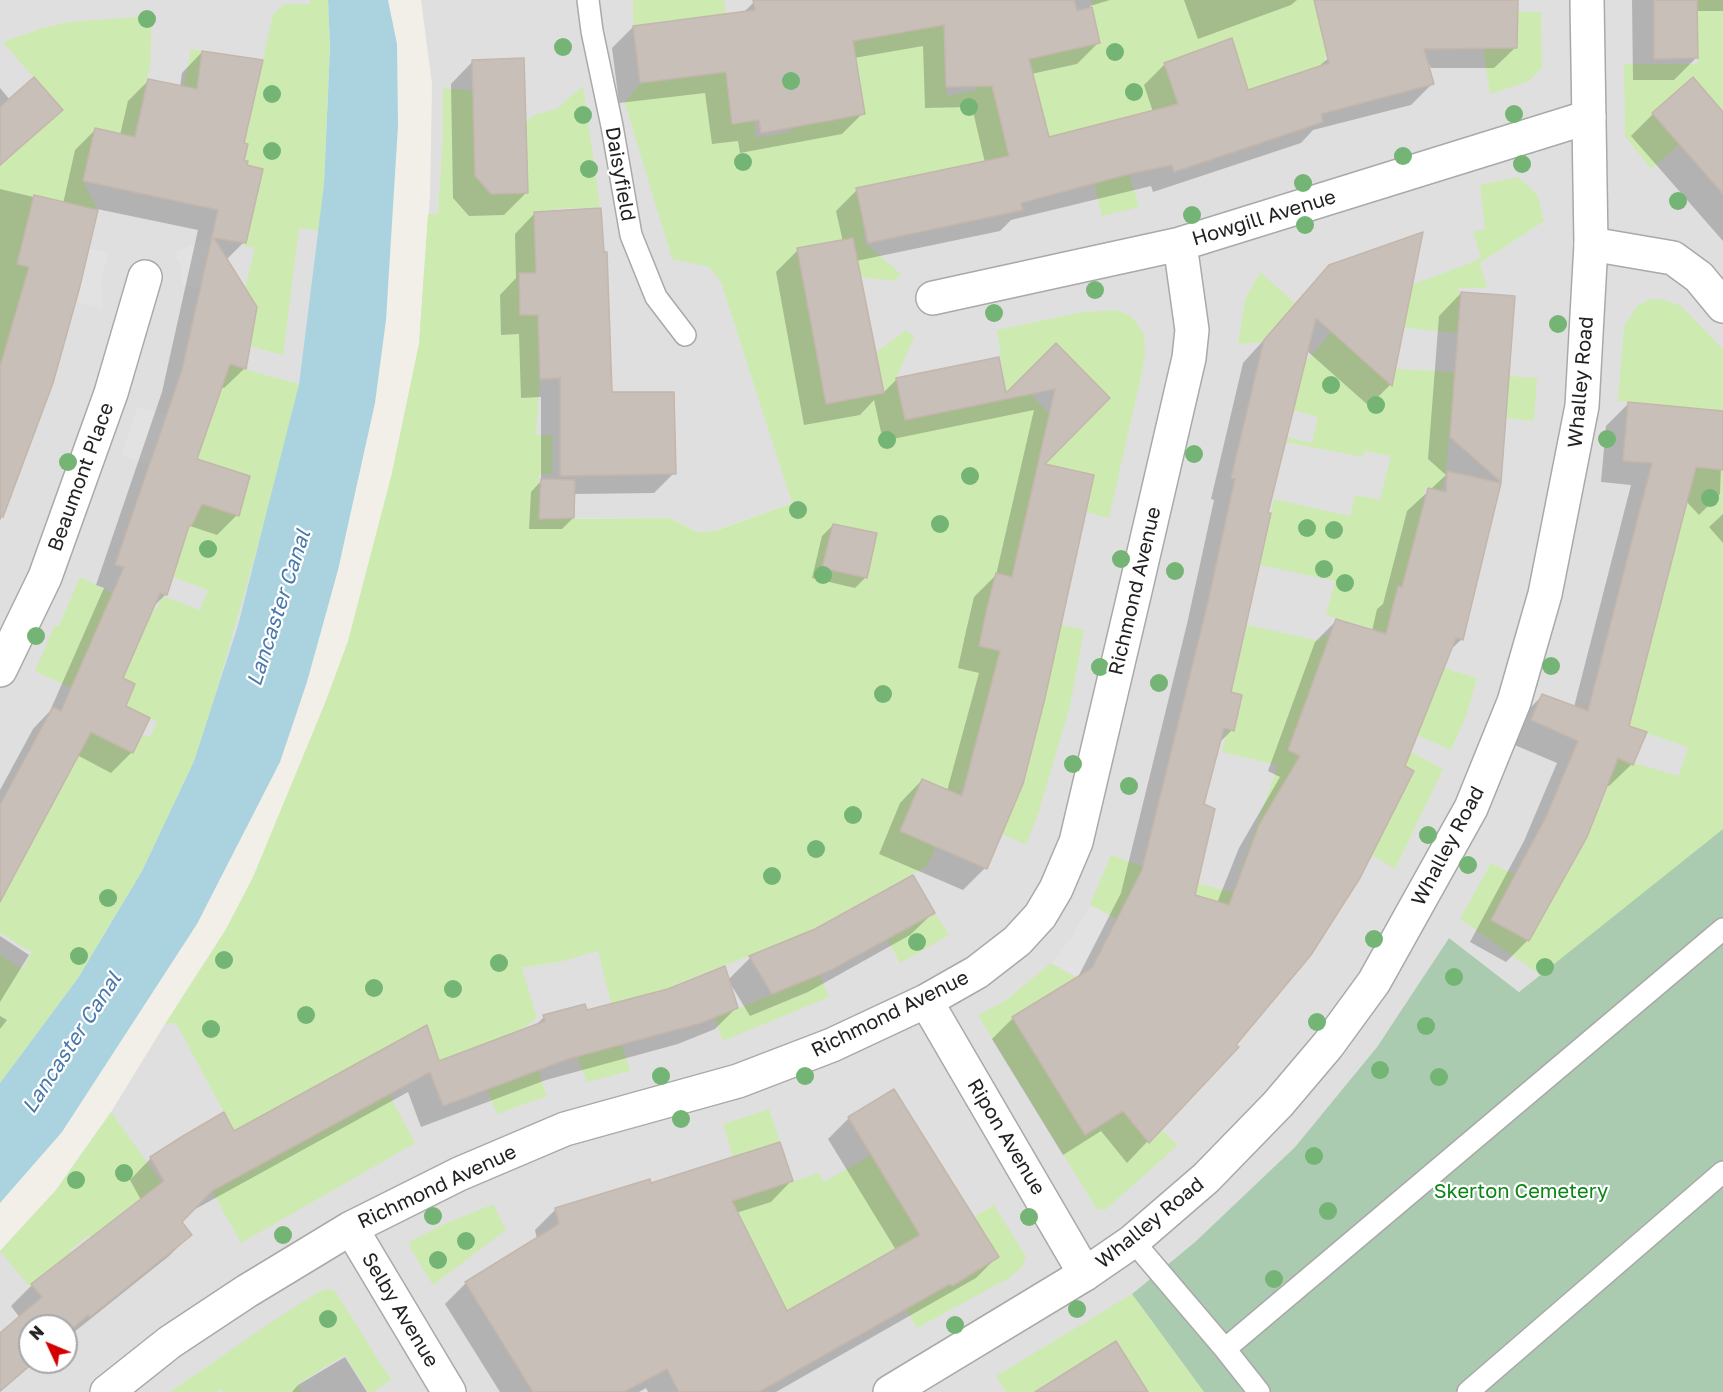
<!DOCTYPE html>
<html>
<head>
<meta charset="utf-8">
<style>
  body { margin:0 }
  #map { position:relative; width:1723px; height:1392px; overflow:hidden; background:#f2efe9; font-family:"Golos Text",sans-serif }
  canvas { display:block }
  .north { position:absolute; left:18px; top:1314px; width:60px; height:60px; box-sizing:border-box; background:#fff; border:2px solid #a7a7a7; border-radius:50%; rotate:314deg; font-size:16px; font-weight:700; line-height:24px; text-align:center; color:#222 }
  .north::after { content:''; display:block; margin:auto; width:21px; height:27px; background:#d40000; clip-path:polygon(50% 0,100% 100%,50% 72%,0 100%) }
</style>
</head>
<body>
<div id="map">
<canvas width="1723" height="1392"></canvas>
<div class="north">N</div>
</div>
<script>
const c = document.querySelector('canvas').getContext('2d');
c.lineJoin = 'round';
function paint(path, color) { c.fillStyle = color; c.fill(path, 'evenodd'); }
const toPath = rows => new Path2D(rows.map(r => 'M' + r).join(''));
function stroke(path, color, width, dash) { c.strokeStyle = color; c.lineWidth = width; c.lineCap = dash ? 'butt' : 'round'; c.setLineDash(dash || []); c.stroke(path); }
function label(font, color, halo, rows, align = 'center') {
  c.font = font + ' "Golos Text",sans-serif'; c.lineWidth = 4.5; c.setLineDash([]); c.textBaseline = 'middle'; c.strokeStyle = halo; c.fillStyle = color; for (const [text, x, y, turn = 0] of rows) {
    c.save(); c.translate(x, y); c.rotate((+turn || 0) * Math.PI / 180); c.textAlign = isNaN(turn) ? turn : align; if (halo) c.strokeText(text, 0, 0); c.fillText(text, 0, 0); c.restore();
  }
}
paint(toPath([
  [0,0,328,0,324,184,299,384,238,625,194,761,0,1083],
  [421,0,1723,0,1723,829,1519,992,1449,938,1377,1047,1295,1147,1195,1242,1132,1294,1204,1392,0,1392,0,1251,56,1190,111,1112,165,1024,559,962,792,503,715,531,697,532,669,518,539,519,539,474,392,473,419,344,430,196,432,84],
  [30,1326,66,1326,66,1362,30,1362]
]), '#e0dfdf');
paint(toPath([
  [310,0,328,0,330,47,324,184,319,231,299,228,283,355,279,354,242,344,249,322,256,316,257,307,253,299,243,297,255,248,243,245,263,169,247,165,248,161,244,161,247,144,222,138,174,136,191,49,202,51,195,101,232,95,254,100,273,15,284,4,310,4],
  [633,0,724,0,726,14,633,25],
  [1091,0,1462,0,1345,51,1324,58,1326,64,1194,107,1011,156,857,189,866,244,901,274,895,281,860,277,874,354,906,330,914,337,896,378,905,420,1007,399,997,330,1083,312,1117,310,1131,316,1144,334,1145,354,1142,372,1109,518,1085,512,1094,475,1039,462,1015,577,996,573,1061,625,1084,630,1070,706,1038,814,1026,845,1001,833,968,775,927,866,802,935,829,997,723,1041,715,1018,807,980,790,940,672,986,673,990,662,990,611,1003,598,951,559,962,522,968,537,1018,522,1029,427,1065,393,1044,234,1131,176,1023,165,1024,226,929,253,877,325,703,348,641,392,473,419,344,428,214,438,214,443,136,443,88,473,91,475,175,485,175,484,186,491,194,512,194,520,186,525,123,534,115,556,109,583,86,600,207,555,209,555,223,536,273,519,274,520,315,538,315,540,379,536,435,553,435,552,474,539,474,539,519,669,518,697,532,715,531,792,503,721,282,709,267,672,259,625,103,640,83,733,71,726,78,732,123,754,121,756,138,791,132,782,78,808,48,950,24,944,46,947,96,976,90,977,75,988,33,1082,47,1101,43],
  [1056,343,1110,398,1072,436,1018,382],
  [991,684,1045,698,1026,773,971,759],
  [1697,0,1723,0,1723,112,1693,77,1653,112,1680,144,1651,169,1625,136,1624,64,1698,64],
  [1517,12,1541,12,1542,68,1527,82,1490,94,1483,48,1516,48],
  [152,16,150,66,134,136,95,129,83,181,98,210,45,198,24,237,17,264,29,267,0,369,0,154,62,110,3,42,42,28,69,22],
  [1129,174,1139,207,1102,216,1094,183],
  [1518,177,1538,196,1544,221,1480,263,1487,288,1457,288,1460,292,1457,333,1387,326,1381,368,1454,372,1446,473,1441,491,1426,487,1422,505,1437,509,1435,519,1421,516,1415,539,1417,590,1398,586,1387,633,1326,615,1335,581,1260,565,1274,499,1350,516,1355,495,1380,500,1391,456,1364,451,1363,457,1285,442,1286,437,1312,443,1318,417,1293,410,1289,381,1364,295,1376,298,1473,262,1481,257,1473,232,1485,229,1480,185],
  [1260,272,1296,304,1262,342,1238,344,1245,300],
  [1652,299,1660,299,1681,306,1723,349,1723,411,1618,401,1624,326,1638,305],
  [229,365,299,384,269,507,215,696,194,761,142,871,78,978,0,1083,0,955,22,969,32,952,0,933,0,903,93,728,103,738,133,753,142,735,150,737,157,722,124,705,135,684,123,678,152,611,157,608,163,596,200,610,208,590,173,577,162,578,171,553,180,555,185,540,182,528,192,525,197,515,189,506,182,503],
  [1509,376,1537,378,1534,421,1506,418],
  [1683,466,1723,470,1723,829,1542,976,1460,919,1491,863,1515,875,1491,920,1529,941,1589,833,1619,759,1679,776,1688,747,1628,727,1683,517],
  [80,577,112,593,71,688,35,671,55,625,59,626],
  [1247,625,1320,641,1322,635,1366,649,1361,726,1443,769,1395,869,1325,825,1141,1110,1178,1145,1105,1210,1096,1208,978,1015,1005,1001,1051,963,1085,982,1095,962,1133,981,1117,919,1090,905,1111,855,1182,880,1233,892,1278,765,1222,752,1228,729,1233,731,1231,692],
  [1364,745,1414,771,1379,840],
  [1444,668,1477,678,1466,716,1451,750,1417,735],
  [935,913,949,935,900,963,887,939],
  [622,1045,630,1071,587,1082,577,1057],
  [538,1071,547,1096,497,1114,487,1090],
  [389,1094,415,1143,241,1243,212,1191],
  [769,1109,780,1142,733,1157,723,1124],
  [111,1112,166,1189,137,1213,131,1206,113,1219,124,1234,102,1252,89,1235,70,1250,83,1266,70,1277,58,1262,29,1286,0,1251,56,1190],
  [871,1155,952,1286,999,1257,974,1217,994,1205,1026,1257,1022,1267,1009,1278,917,1328,877,1260,786,1312,761,1259,700,1212,819,1173,824,1182],
  [493,1204,506,1230,433,1285,412,1251,409,1242,440,1226],
  [328,1289,335,1291,391,1380,373,1392,368,1392,345,1355,298,1384,302,1392,223,1392,220,1389,217,1392,170,1392,270,1323,320,1291],
  [1132,1294,1204,1392,1143,1392,1147,1390,1116,1341,1039,1388,1041,1392,1006,1392,996,1376]
]), '#cdebb0');
paint(toPath([
  [1723,829,1723,1392,1204,1392,1132,1294,1195,1242,1295,1147,1377,1047,1449,938,1519,992]
]), '#aacbaf');
paint(toPath([
  [211,236,201,288,182,285,181,266,174,253],
  [89,248,108,253,101,284,103,297,102,308,74,301],
  [138,407,166,415,149,465,121,455],
  [1090,905,1117,919,1085,982,1051,963,1071,938]
]), '#e2e2e2');
paint(toPath([
  [328,0,388,0,397,44,398,126,386,320,375,403,338,570,307,682,280,762,197,924,62,1132,0,1203,0,1083,78,978,142,871,194,761,238,625,299,384,324,184,330,47]
]), '#aad3df');
paint(toPath([
  [764,0,1110,0,1090,6,1098,43,1077,64,1031,74,1048,139,1153,112,1144,85,1165,64,1247,92,1316,69,1394,0,1516,0,1515,48,1494,68,1431,68,1427,61,1432,84,1411,105,1313,130,1301,143,1153,192,1151,186,1011,220,1000,231,856,261,883,393,897,379,1005,396,1056,345,1108,398,1042,464,985,868,963,890,879,854,900,803,922,780,947,791,979,673,958,668,966,631,974,597,996,575,1034,410,883,441,874,400,860,415,804,425,776,272,798,250,843,242,836,211,857,190,985,163,972,107,925,108,923,46,854,58,863,113,842,134,740,153,738,141,712,144,705,93,619,103,612,48,633,27,742,14,754,2],
  [1184,0,1297,0,1291,5,1198,39],
  [1632,0,1723,0,1723,11,1696,11,1696,58,1674,80,1633,80],
  [202,52,242,144,244,242,226,260,245,368,224,388,220,387,195,460,237,515,217,535,190,526,187,528,166,594,152,608,121,679,124,706,148,718,132,752,111,773,77,755,0,901,0,790,33,729,50,711,104,588,96,585,162,392,198,230,97,209,78,290,40,416,0,521,0,189,63,204,75,150,95,130,120,135,128,101,148,81,180,87,182,73],
  [473,61,526,193,504,215,469,216,453,198,451,84],
  [0,88,10,100,61,110,0,166],
  [1653,114,1723,114,1723,241,1631,136],
  [534,214,610,394,674,473,654,493,573,494,573,518,562,529,529,529,531,492,541,481,541,397,521,398,519,334,501,335,500,295,516,278,515,234],
  [1421,235,1390,385,1369,406,1306,350,1266,514,1229,694,1232,730,1218,744,1202,805,1194,896,1217,903,1239,848,1280,777,1268,771,1315,642,1337,620,1372,631,1377,609,1383,604,1407,511,1446,475,1428,459,1439,316,1461,293,1513,297,1499,482,1462,639,1448,652,1234,1045,1237,1047,1127,1163,1101,1131,1063,1155,992,1039,1013,1018,1077,979,1121,893,1187,624,1214,500,1211,499,1243,363,1330,267],
  [1628,404,1723,413,1720,494,1699,515,1685,500,1627,727,1632,764,1609,786,1606,785,1528,940,1506,962,1470,942,1524,841,1557,763,1510,743,1520,718,1542,696,1574,707,1631,485,1601,482,1606,426],
  [1723,514,1723,543,1709,527],
  [833,525,866,577,855,588,812,578,822,536],
  [933,913,910,935,808,992,750,1016,730,983,736,1008,715,1029,678,1044,546,1080,421,1127,408,1092,190,1212,180,1222,190,1235,169,1256,68,1337,66,1326,30,1326,30,1362,35,1362,0,1392,0,1336,20,1318,11,1306,32,1285,141,1200,130,1180,151,1158,234,1133,438,1063,534,1027,544,1017,586,1012,728,980,750,958,815,931],
  [0,936,29,955,0,1002],
  [0,1016,7,1020,0,1029],
  [894,1091,997,1257,976,1278,776,1392,648,1392,646,1388,639,1392,500,1392,445,1304,466,1283,537,1239,535,1230,555,1210,649,1181,650,1185,791,1181,771,1202,736,1213,787,1313,896,1250,828,1139,849,1118],
  [345,1357,367,1392,292,1392,298,1385]
]), '#0003');
const building = toPath([
  [753,0,1074,0,1077,11,1092,7,1100,43,1029,59,1049,137,1178,104,1164,63,1232,38,1248,90,1329,63,1314,0,1518,0,1517,48,1424,49,1434,84,1321,114,1323,122,1174,172,1172,165,1129,174,1021,203,1023,210,868,243,856,188,1009,156,992,86,946,87,944,25,853,41,865,114,761,133,759,120,732,124,726,72,640,83,633,26,755,10,753,0],
  [1654,0,1697,0,1698,58,1654,59,1654,0],
  [202,51,263,60,244,143,248,144,244,161,248,161,247,165,263,169,246,243,214,238,257,307,246,369,230,364,197,459,250,476,239,516,202,504,192,525,189,526,167,595,160,593,123,678,135,684,126,706,150,718,133,753,91,732,0,902,0,805,53,707,61,711,124,567,115,565,182,370,218,210,83,181,95,128,135,137,148,79,197,89,202,51],
  [524,58,528,193,491,194,475,176,472,60,524,58],
  [34,77,63,110,0,165,0,107,34,77],
  [1693,77,1723,112,1723,194,1652,113,1693,77],
  [34,195,98,210,79,290,53,383,3,517,0,516,0,367,29,267,17,264,34,195],
  [601,208,604,252,607,252,612,392,674,392,676,474,560,476,560,378,540,379,538,315,520,315,519,273,536,273,534,212,601,208],
  [1423,232,1392,386,1316,318,1268,513,1271,513,1231,692,1242,695,1234,731,1224,728,1204,804,1215,809,1195,895,1229,905,1259,825,1300,756,1288,750,1336,619,1386,634,1398,586,1402,587,1428,488,1446,492,1447,471,1501,483,1463,640,1456,638,1405,766,1414,771,1360,878,1344,903,1311,955,1236,1045,1239,1047,1149,1143,1123,1111,1085,1135,1012,1017,1092,968,1142,870,1208,602,1235,479,1231,478,1264,340,1329,265,1423,232],
  [853,238,884,393,826,404,797,248,853,238],
  [1461,292,1515,296,1501,482,1450,437,1461,292],
  [1056,343,1110,398,1045,464,1094,475,1045,698,1023,784,987,869,900,831,922,779,962,796,1000,651,979,646,987,608,996,573,1012,577,1055,389,905,420,896,378,999,357,1006,393,1056,343],
  [1628,402,1723,411,1723,470,1696,467,1629,726,1647,732,1633,765,1618,758,1587,837,1529,941,1491,920,1546,817,1578,741,1531,720,1542,694,1588,711,1652,463,1623,461,1628,402],
  [541,479,575,480,574,518,539,519,541,479],
  [833,524,877,533,867,578,822,568,833,524],
  [913,875,935,913,831,970,772,994,749,956,815,929,913,875],
  [725,966,738,1008,701,1023,568,1059,443,1106,430,1072,212,1191,182,1222,192,1235,90,1317,88,1315,66,1334,66,1326,30,1326,30,1362,34,1362,0,1391,0,1333,42,1297,31,1284,164,1181,150,1157,183,1136,224,1112,234,1131,427,1025,439,1061,545,1021,543,1015,585,1004,587,1010,668,989,725,966],
  [894,1089,999,1257,952,1286,950,1284,759,1392,679,1392,667,1369,624,1392,533,1392,465,1282,559,1224,555,1208,650,1179,651,1183,780,1142,793,1181,732,1201,787,1311,920,1235,848,1117,894,1089],
  [1116,1341,1148,1392,1035,1392,1116,1341]
]);
paint(building, '#c7bfb8');
stroke(building, '#c4b6ab', 1.5);
const service = toPath([
  [588,0,592,31,612,126,631,235,656,297,685,335],
  [1133,1241,1225,1349],
  [1259,1392,1225,1349,1723,929],
  [1468,1392,1723,1172]
]);
const minor = toPath([
  [1591,244,1673,258,1699,277,1723,306],
  [933,298,1180,244,1589,117],
  [0,670,45,577,111,393,145,277],
  [926,1001,1085,1274],
  [351,1228,449,1392],
  [107,1392,170,1342,247,1291,351,1228,459,1174,565,1129,738,1081,832,1045,926,1001,977,972,1017,941,1040,916,1056,889,1076,842,1135,591,1189,358,1192,330,1180,244]
]);
const tertiary = toPath([
  [890,1392,1085,1274,1133,1241,1206,1178,1278,1104,1328,1045,1374,982,1471,808,1514,702,1545,594,1582,406,1591,244,1587,0]
]);
stroke(service, '#a9a9a9', 24);
stroke(minor, '#a9a9a9', 36);
stroke(tertiary, '#a9a9a9', 36);
stroke(service, '#fff', 21);
stroke(minor, '#fff', 33);
stroke(tertiary, '#fff', 33);
c.fillStyle = '#74b475';
for (const [x, y] of [
  [147,19],
  [563,47],
  [1115,52],
  [791,81],
  [1134,92],
  [272,94],
  [969,107],
  [1514,114],
  [583,115],
  [272,151],
  [1403,156],
  [743,162],
  [1522,164],
  [589,169],
  [1303,183],
  [1678,201],
  [1192,215],
  [1305,225],
  [1095,290],
  [994,313],
  [1558,324],
  [1331,385],
  [1376,405],
  [1607,439],
  [887,440],
  [1194,454],
  [68,462],
  [970,476],
  [1710,498],
  [798,510],
  [940,524],
  [1307,528],
  [1334,530],
  [208,549],
  [1121,559],
  [1324,569],
  [1175,571],
  [823,575],
  [1345,583],
  [36,636],
  [1551,666],
  [1100,667],
  [1159,683],
  [883,694],
  [1073,764],
  [1129,786],
  [853,815],
  [1428,835],
  [816,849],
  [1468,865],
  [772,876],
  [108,898],
  [1374,939],
  [917,942],
  [79,956],
  [224,960],
  [499,963],
  [1545,967],
  [1454,977],
  [374,988],
  [453,989],
  [306,1015],
  [1317,1022],
  [1426,1026],
  [211,1029],
  [1380,1070],
  [661,1076],
  [805,1076],
  [1439,1077],
  [681,1119],
  [1314,1156],
  [124,1173],
  [76,1180],
  [1328,1211],
  [433,1216],
  [1029,1217],
  [283,1235],
  [466,1241],
  [438,1260],
  [1274,1279],
  [1077,1309],
  [328,1319],
  [955,1325]
]) { c.beginPath(); c.arc(x, y, 9, 0, 2 * Math.PI); c.fill(); }
label('20px', '#222', '#fff', [
  ["Daisyfield",620,174,80],
  ["Howgill Avenue",1264,218,-17],
  ["Whalley Road",1581,382,-85],
  ["Beaumont Place",81,477,-70],
  ["Richmond Avenue",1135,591,-77],
  ["Whalley Road",1448,846,-62],
  ["Richmond Avenue",890,1014,-26],
  ["Ripon Avenue",1006,1137,59],
  ["Richmond Avenue",437,1187,-25],
  ["Whalley Road",1150,1223,-39],
  ["Selby Avenue",400,1310,59]
]);
label('20px', '#0c8416', '#fff', [
  ["Skerton Cemetery",1521,1192]
]);
label('italic 21px', '#4a7aab', '#fff', [
  ["Lancaster Canal",279,608,-72],
  ["Lancaster Canal",72,1043,-57]
]);
</script>
</body>
</html>
